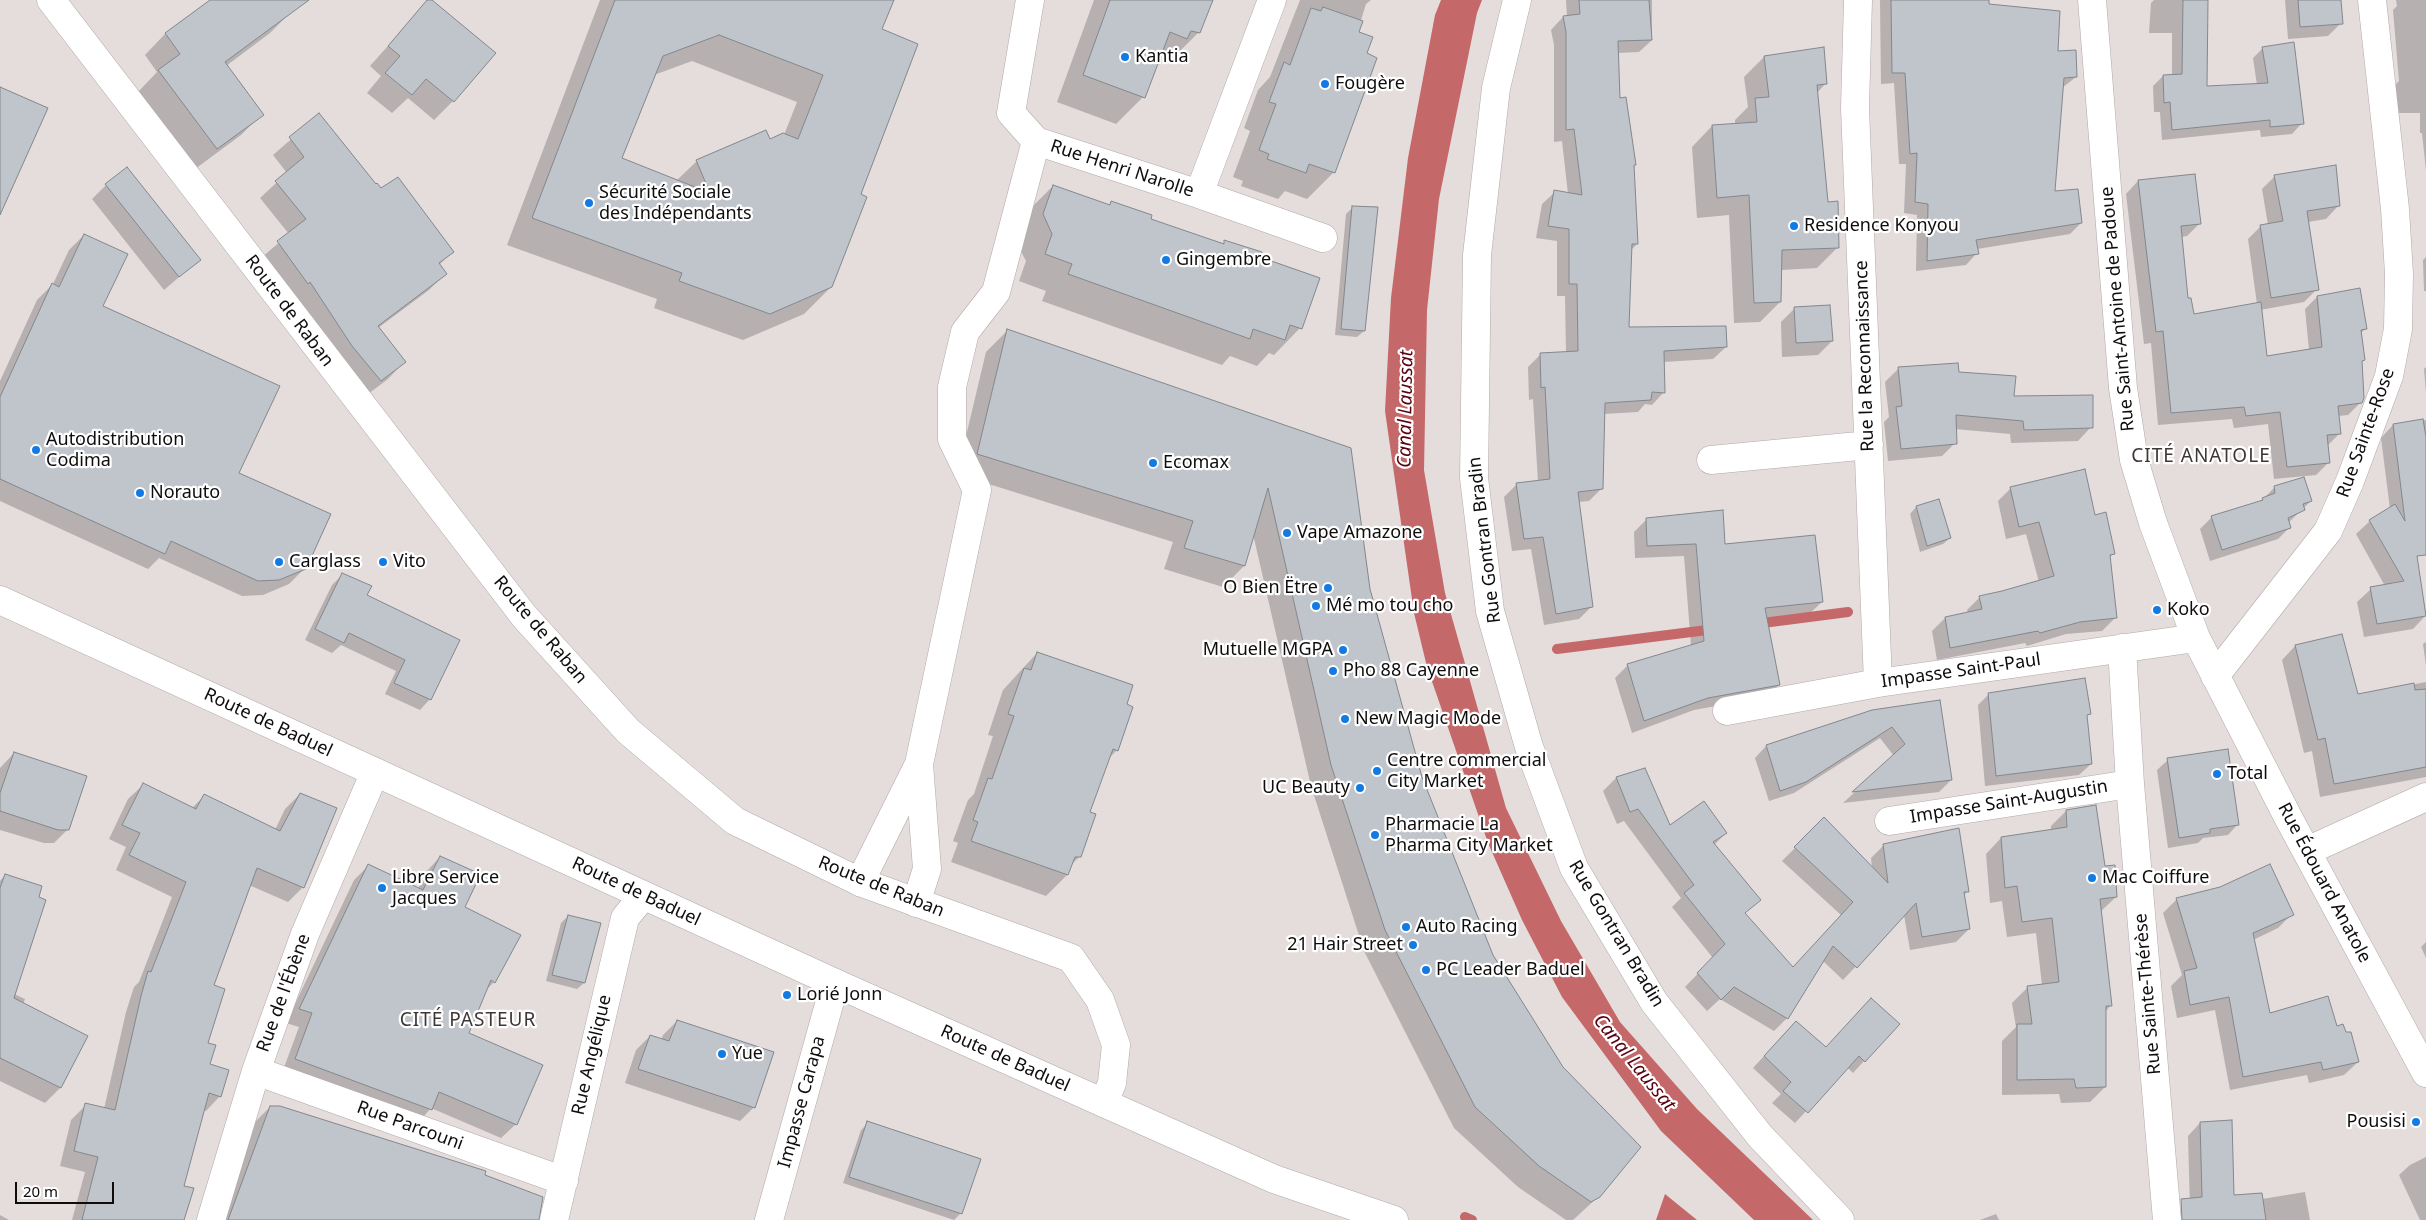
<!DOCTYPE html>
<html>
<head>
<meta charset="utf-8">
<style>
  body { margin:0 }
  #map { position:relative; width:2426px; height:1220px; overflow:hidden; background:#e5dcdc; font-family:"Noto Sans",sans-serif }
  canvas { display:block }
  .scale { position:absolute; left:15px; top:1182px; width:99px; height:22px; box-sizing:border-box; border:2px solid #0f0c0c; border-top:0; padding-left:6px; font-size:15px; line-height:18px; white-space:nowrap; color:#0f0c0c; -webkit-text-stroke:4px #fff; paint-order:stroke }
</style>
</head>
<body>
<div id="map">
<canvas width="2426" height="1220"></canvas>
<div class="scale">20 m</div>
</div>
<script>
const c = document.querySelector('canvas').getContext('2d');
c.lineJoin = 'round';
function paint(path, color) { c.fillStyle = color; c.fill(path, 'evenodd'); }
const toPath = rows => new Path2D(rows.map(r => 'M' + r).join(''));
function stroke(path, color, width, dash) { c.strokeStyle = color; c.lineWidth = width; c.lineCap = dash ? 'butt' : 'round'; c.setLineDash(dash || []); c.stroke(path); }
function label(font, color, halo, rows, align = 'center') {
  c.font = font + ' "Noto Sans",sans-serif'; c.lineWidth = 4.5; c.setLineDash([]); c.textBaseline = 'middle'; c.strokeStyle = halo; c.fillStyle = color; for (const [text, x, y, turn = 0] of rows) {
    c.save(); c.translate(x, y); c.rotate((+turn || 0) * Math.PI / 180); c.textAlign = isNaN(turn) ? turn : align; if (halo) c.strokeText(text, 0, 0); c.fillText(text, 0, 0); c.restore();
  }
}
paint(toPath([
  [1441,0,1482,0,1477,13,1439,199,1427,310,1424,470,1445,593,1506,808,1561,921,1620,1022,1697,1109,1813,1220,1754,1220,1661,1131,1562,997,1522,920,1488,843,1427,667,1414,613,1385,411,1391,298,1408,158,1435,15],
  [1665,1194,1697,1220,1656,1220]
]), '#c56869');
paint(toPath([
  [212,0,282,0,291,12,270,33,226,66,262,114,241,135,195,169,138,92,157,72,145,55,165,34],
  [429,0,453,101,434,120,408,98,392,113,367,93,381,76,370,66],
  [600,0,892,0,881,30,860,195,831,287,804,314,743,340,654,308,657,299,507,245],
  [692,61,797,102,784,135,697,161,676,181,620,159,654,75],
  [1094,0,1212,0,1199,32,1172,59,1166,58,1159,65,1156,64,1143,97,1116,124,1057,102],
  [1300,0,1371,0,1366,4,1357,33,1366,54,1334,172,1307,199,1285,191,1278,199,1241,186,1243,181,1233,177,1250,131,1244,128,1258,90,1270,77],
  [1566,0,1652,0,1652,40,1639,52,1617,53,1618,99,1632,166,1637,244,1631,250,1628,328,1726,347,1713,359,1663,362,1664,392,1652,405,1645,404,1638,412,1603,414,1601,489,1589,501,1578,502,1592,606,1579,619,1544,625,1531,549,1512,551,1504,497,1516,485,1538,482,1533,399,1529,400,1528,367,1541,354,1566,353,1565,296,1557,296,1557,241,1536,238,1542,204,1555,192,1568,194,1562,141,1554,142,1554,45,1551,30,1563,17,1567,17],
  [1880,0,1987,0,1988,5,2056,53,2076,77,2062,88,2053,192,2081,223,2070,234,1977,249,1977,253,1966,265,1916,271,1917,215,1904,213,1906,164,1899,164,1894,83,1881,84],
  [2154,0,2207,0,2205,88,2257,85,2253,58,2263,48,2302,123,2292,134,2261,137,2260,130,2162,140,2160,112,2154,112,2153,86,2163,76,2172,76,2172,33,2149,33,2151,3],
  [2285,0,2339,0,2341,23,2328,36,2288,39],
  [2396,0,2426,0,2426,171,2422,133,2420,133,2420,113,2395,113,2392,88,2399,81,2393,10,2397,6],
  [1764,57,1826,83,1817,93,1827,203,1838,247,1817,268,1781,270,1780,302,1760,322,1734,323,1729,215,1697,218,1692,147,1712,126,1735,125,1735,120,1748,107,1744,77],
  [319,115,376,186,452,252,439,265,445,274,429,290,378,328,404,362,388,379,364,397,261,258,289,234,260,198,287,173,273,155],
  [2275,176,2339,205,2326,219,2308,222,2317,289,2304,302,2260,310,2266,358,2309,350,2305,309,2317,297,2366,328,2360,334,2363,360,2361,362,2361,402,2348,415,2338,416,2340,433,2327,446,2329,462,2316,475,2274,479,2268,424,2234,428,2232,419,2158,425,2151,343,2144,344,2126,194,2138,181,2200,223,2187,236,2181,237,2187,300,2193,315,2257,304,2248,239,2261,226,2268,225,2262,189],
  [106,185,199,260,164,290,92,199],
  [1053,186,1109,205,1112,203,1150,220,1222,245,1225,242,1300,328,1274,355,1269,353,1257,366,1230,356,1222,365,1042,301,1046,291,1019,281,1026,261,1016,242,1026,213],
  [1353,207,1364,331,1357,337,1335,335,1346,214],
  [84,235,102,307,238,473,305,568,289,584,263,595,242,596,159,558,148,569,0,501,0,381,37,300,53,284,69,250],
  [2426,257,2426,291,2424,291,2423,260],
  [1795,308,1832,341,1818,355,1782,357,1781,322],
  [1007,331,1350,449,1369,589,1421,778,1492,956,1599,1196,1573,1220,1566,1220,1518,1187,1454,1128,1364,951,1311,786,1253,534,1244,566,1223,587,1164,569,1173,542,957,474,986,352],
  [2426,367,2426,393,2424,369],
  [1899,368,1958,373,2013,397,2091,427,2078,441,2011,443,2010,434,1955,429,1955,443,1942,456,1888,461,1884,422,1889,417,1885,382],
  [2426,420,2426,518,2412,537,2426,615,2413,629,2364,637,2357,602,2371,589,2385,586,2356,534,2370,521,2390,509,2381,438,2393,425],
  [2275,487,2311,501,2288,523,2290,527,2278,539,2210,561,2200,529,2212,517,2259,503],
  [2011,488,2094,516,2114,553,2109,558,2115,618,2102,631,2066,634,2027,646,2025,643,1937,660,1932,631,1945,618,1968,613,1967,610,1980,597,2039,582,2026,534,2006,539,1998,501],
  [1916,507,1950,538,1943,544,1920,552,1910,514],
  [1646,520,1724,545,1822,602,1809,614,1765,619,1779,685,1766,697,1694,710,1632,733,1615,678,1628,665,1691,646,1684,556,1635,558,1634,532],
  [343,574,366,596,430,699,420,710,385,694,396,671,341,645,332,653,305,640,332,585],
  [2426,642,2426,666,2423,644],
  [2295,646,2357,695,2426,682,2426,777,2320,797,2312,751,2304,753,2282,660],
  [1037,653,1125,705,1117,750,1107,760,1089,813,1080,856,1070,866,1067,875,1046,896,951,862,958,843,953,841,968,800,974,794,993,736,988,735,1003,690],
  [1989,694,2089,713,2086,717,2091,764,2079,775,1985,786,1978,705],
  [1939,701,1951,780,1939,792,1843,803,1894,756,1880,738,1794,793,1769,801,1755,758,1766,746,1872,711],
  [14,753,68,829,54,843,44,843,0,830,0,768],
  [2168,760,2238,824,2228,835,2203,838,2198,843,2168,848,2157,770],
  [1645,769,1670,826,1726,833,1714,845,1759,900,1744,914,1792,969,1841,915,1782,861,1824,819,1872,868,1871,858,1884,845,1968,891,1963,896,1969,929,1956,942,1910,950,1904,915,1843,980,1823,961,1787,1018,1774,1031,1720,999,1707,1011,1685,987,1713,958,1672,907,1681,898,1624,821,1617,824,1603,791,1616,778],
  [143,785,192,808,204,796,275,830,285,809,300,794,303,887,288,902,249,885,212,986,206,1044,208,1065,220,1096,206,1111,203,1110,183,1187,182,1220,72,1220,85,1172,60,1166,71,1120,86,1105,104,1109,126,1012,134,987,139,982,172,897,116,870,126,847,109,839,128,799],
  [2066,811,2104,867,2116,897,2100,912,2111,1005,2105,1012,2105,1087,2090,1102,2061,1103,2059,1094,2002,1095,2002,1041,2016,1027,2012,1003,2028,987,2042,985,2036,933,2007,937,2002,901,1990,903,1986,854,2001,838,2051,830,2051,826],
  [440,857,494,982,485,991,468,1033,516,1124,501,1138,431,1108,417,1124,282,1073,299,1027,286,1023,354,880,368,866,418,889,426,872],
  [5,875,14,994,25,999,23,1004,60,1088,45,1103,0,1081,0,881],
  [2177,899,2292,914,2278,928,2253,940,2269,1014,2336,1027,2358,1062,2344,1075,2309,1083,2307,1075,2230,1090,2215,1010,2177,1018,2171,986,2182,975,2163,913],
  [568,916,584,983,577,989,546,981,561,923],
  [2426,942,2426,958,2421,947],
  [677,1021,754,1107,740,1121,625,1083,636,1050,650,1036,661,1040,663,1035],
  [1898,1024,1853,1073,1847,1067,1795,1123,1772,1103,1781,1094,1753,1068,1784,1034,1826,1048],
  [270,1107,484,1176,537,1220,219,1220,254,1123],
  [868,1123,961,1213,954,1220,843,1183,861,1130],
  [2200,1123,2233,1196,2262,1199,2305,1192,2310,1220,2188,1220,2190,1208,2188,1136],
  [2426,1157,2426,1220,2420,1220,2399,1175,2410,1165],
  [1996,1214,1999,1220,1980,1220],
  [0,1215,9,1220,0,1220]
]), '#0003');
stroke(toPath([
  [1755,624,1848,612],
  [1557,649,1715,629],
  [1465,1217,1472,1220]
]), '#c56869', 10);
const building = toPath([
  [210,0,309,0,225,62,264,115,217,149,158,70,180,54,165,33,210,0],
  [427,0,432,0,496,53,454,102,426,79,412,95,385,73,400,56,388,46,427,0],
  [615,0,894,0,882,29,918,44,861,194,867,197,832,287,770,314,679,281,682,273,532,218,615,0],
  [719,35,823,75,798,139,783,133,770,139,766,130,696,160,710,193,622,158,663,56,719,35],
  [1110,0,1213,0,1200,33,1191,31,1187,39,1170,32,1145,98,1083,75,1110,0],
  [1579,0,1649,0,1652,40,1618,41,1620,98,1626,97,1636,165,1634,165,1638,244,1632,244,1629,327,1726,326,1727,347,1664,351,1665,393,1652,392,1651,400,1605,403,1603,489,1578,492,1593,607,1556,614,1543,537,1524,539,1516,483,1550,479,1545,387,1541,388,1540,353,1578,351,1577,284,1569,284,1569,229,1548,226,1554,190,1582,195,1574,129,1566,130,1566,32,1563,16,1580,14,1579,0],
  [1891,0,1989,0,1989,4,2060,11,2058,51,2076,50,2077,77,2064,78,2055,191,2078,189,2082,223,1976,240,1979,254,1927,261,1928,204,1915,202,1917,153,1910,154,1905,73,1892,73,1891,0],
  [2183,0,2208,0,2207,86,2268,83,2262,47,2294,42,2304,124,2270,127,2270,120,2172,130,2170,102,2164,103,2163,75,2182,74,2183,0],
  [2298,0,2341,0,2343,24,2300,27,2298,0],
  [1323,7,1363,21,1359,32,1373,37,1367,53,1377,58,1335,173,1309,164,1306,173,1267,159,1269,154,1259,150,1276,104,1269,102,1284,62,1290,65,1311,8,1321,11,1323,7],
  [1824,47,1827,84,1817,85,1828,202,1838,201,1839,248,1782,250,1781,302,1754,303,1749,195,1717,198,1712,125,1757,122,1755,98,1769,97,1764,56,1824,47],
  [0,87,48,108,0,215,0,87],
  [319,113,376,184,377,183,381,188,398,177,454,252,439,263,447,274,378,326,406,362,381,381,352,346,310,282,308,284,277,241,306,219,275,181,304,157,289,137,319,113],
  [2336,165,2340,206,2307,211,2319,290,2271,298,2260,225,2283,221,2274,175,2336,165],
  [127,167,201,260,179,277,105,184,127,167],
  [2195,174,2201,224,2181,226,2188,298,2191,298,2194,314,2261,302,2267,356,2322,347,2317,296,2360,288,2367,329,2361,330,2365,360,2362,361,2364,398,2362,403,2338,406,2341,434,2327,435,2330,463,2287,467,2280,412,2246,416,2244,407,2171,413,2163,331,2156,332,2138,180,2195,174],
  [1053,185,1110,205,1111,201,1152,215,1151,219,1224,244,1224,240,1262,252,1260,257,1320,278,1302,329,1290,325,1285,340,1253,329,1250,339,1068,274,1072,264,1045,254,1052,234,1043,214,1053,185],
  [1352,206,1378,207,1365,331,1341,329,1352,206],
  [84,234,128,254,103,306,280,386,239,473,331,514,306,569,279,580,258,581,171,541,165,554,0,479,0,397,52,283,59,287,84,234],
  [1830,305,1833,341,1796,343,1794,307,1830,305],
  [1007,329,1351,448,1370,589,1422,777,1493,955,1563,1067,1641,1147,1600,1197,1591,1202,1539,1166,1475,1107,1385,930,1331,765,1268,488,1245,566,1184,548,1193,521,977,454,1007,329],
  [1958,363,1959,372,2016,376,2014,396,2093,395,2093,428,2024,430,2023,421,1956,415,1957,444,1901,449,1896,407,1902,406,1898,367,1958,363],
  [2423,419,2426,437,2426,555,2417,556,2426,616,2377,624,2370,587,2404,581,2369,520,2395,504,2405,521,2393,424,2423,419],
  [2085,469,2095,515,2106,512,2115,554,2110,555,2117,618,2080,622,2040,633,2038,631,1950,648,1945,617,1982,609,1979,596,2002,591,2054,576,2039,522,2019,527,2010,487,2085,469],
  [2304,477,2312,501,2303,504,2305,510,2288,518,2291,528,2222,550,2211,516,2263,500,2262,498,2275,493,2274,486,2304,477],
  [1939,499,1951,538,1927,546,1916,506,1939,499],
  [1723,510,1725,544,1815,535,1823,602,1765,608,1780,685,1708,698,1644,721,1627,664,1704,641,1696,544,1647,546,1646,518,1723,510],
  [342,573,372,586,367,595,460,640,431,700,394,683,405,660,349,633,344,643,315,629,342,573],
  [2342,634,2358,694,2414,683,2415,690,2426,689,2426,767,2334,784,2325,738,2318,740,2295,645,2342,634],
  [1037,652,1133,685,1127,704,1133,707,1118,751,1113,749,1090,812,1096,814,1081,857,1075,857,1068,875,971,841,978,822,973,820,988,778,992,779,1014,716,1008,714,1024,668,1031,670,1037,652],
  [2085,678,2091,714,2087,715,2092,764,1996,776,1988,693,2085,678],
  [1940,700,1952,780,1852,792,1905,744,1892,727,1806,782,1780,791,1766,745,1872,710,1940,700],
  [2228,749,2239,825,2210,829,2210,833,2179,838,2167,758,2228,749],
  [14,752,87,776,69,830,58,830,0,811,0,793,14,752],
  [1645,768,1670,825,1704,801,1727,833,1713,842,1761,900,1745,913,1793,967,1853,902,1794,847,1824,817,1888,883,1883,844,1959,828,1969,892,1964,892,1970,929,1922,937,1916,903,1857,968,1833,946,1788,1019,1734,987,1721,1000,1697,973,1725,944,1684,893,1694,885,1638,809,1630,812,1616,777,1645,768],
  [143,783,196,809,204,794,280,831,300,793,337,808,304,888,257,868,214,985,225,989,208,1043,216,1045,210,1064,229,1070,221,1097,209,1093,184,1186,194,1188,184,1220,82,1220,98,1157,74,1151,85,1103,115,1110,141,996,148,971,151,972,186,882,129,855,140,833,122,825,143,783],
  [2096,805,2105,866,2115,865,2117,897,2100,899,2112,1006,2106,1006,2106,1087,2076,1088,2074,1079,2017,1080,2017,1024,2032,1024,2027,986,2059,982,2052,918,2022,922,2017,886,2005,888,2001,837,2067,827,2066,810,2096,805],
  [440,856,478,873,474,881,476,884,465,907,521,935,495,983,491,980,469,1033,543,1065,517,1125,439,1092,432,1110,295,1059,312,1013,299,1009,368,864,423,890,440,856],
  [2270,864,2294,915,2253,933,2270,1013,2328,996,2337,1026,2343,1024,2346,1032,2351,1032,2359,1062,2323,1070,2321,1062,2243,1077,2229,997,2190,1005,2184,971,2197,968,2176,898,2220,887,2270,864],
  [5,874,42,886,39,897,46,900,14,998,88,1036,61,1088,0,1058,0,888,5,874],
  [568,915,601,923,585,983,552,975,568,915],
  [1871,998,1900,1024,1865,1062,1859,1056,1808,1113,1783,1091,1791,1082,1764,1056,1796,1021,1826,1047,1871,998],
  [677,1020,774,1052,755,1108,638,1069,650,1035,669,1041,677,1020],
  [270,1106,280,1106,486,1171,485,1175,543,1197,539,1220,228,1220,270,1106],
  [2232,1120,2234,1195,2262,1193,2266,1220,2182,1220,2181,1199,2202,1197,2200,1122,2232,1120],
  [867,1121,981,1159,962,1214,849,1177,867,1121]
]);
paint(building, '#c0c5cb');
stroke(building, '#82878c', 1);
const minor = toPath([
  [1030,0,1011,113,1036,141,1199,194,1323,238],
  [1517,0,1496,88,1477,255,1474,478,1490,611,1529,747,1574,868,1654,1002,1760,1136,1840,1220],
  [1858,0,1855,108,1878,683],
  [2092,0,2123,388,2134,460,2153,523,2196,638,2289,819,2426,1073],
  [1199,194,1272,0],
  [1711,460,1869,445],
  [2122,648,2130,784,2167,1220],
  [2215,676,2328,531,2350,481,2389,376,2398,329,2399,274,2395,209,2372,0],
  [1727,711,1878,683,2196,638],
  [1889,821,2130,784],
  [2307,851,2426,797],
  [860,882,919,764,977,490,952,439,952,387,965,332,996,292,1036,141],
  [916,903,927,869,919,764],
  [256,1071,564,1181],
  [211,1220,256,1071,305,934,375,772],
  [554,1220,625,918,643,896],
  [769,1220,835,983]
]);
const tertiary = toPath([
  [51,0,524,616,628,731,735,821,860,882,1071,958,1100,1000,1116,1045,1112,1083,1104,1103]
]);
const secondary = toPath([
  [0,600,835,983,1274,1179,1394,1220]
]);
stroke(minor, '#b2a9a9', 29);
stroke(tertiary, '#b2a9a9', 29);
stroke(secondary, '#b2a9a9', 29);
stroke(minor, '#fff', 28);
stroke(tertiary, '#fff', 28);
stroke(secondary, '#fff', 28);
for (const [x, y, r, color] of [
  [1125,57,5,"#117be3"],
  [1325,84,5,"#117be3"],
  [589,203,5,"#117be3"],
  [1794,226,5,"#117be3"],
  [1166,260,5,"#117be3"],
  [36,450,5,"#117be3"],
  [1153,463,5,"#117be3"],
  [140,493,5,"#117be3"],
  [1287,533,5,"#117be3"],
  [279,562,5,"#117be3"],
  [383,562,5,"#117be3"],
  [1328,588,5,"#117be3"],
  [1316,606,5,"#117be3"],
  [2157,610,5,"#117be3"],
  [1343,650,5,"#117be3"],
  [1333,671,5,"#117be3"],
  [1345,719,5,"#117be3"],
  [1377,771,5,"#117be3"],
  [2217,774,5,"#117be3"],
  [1360,788,5,"#117be3"],
  [1375,835,5,"#117be3"],
  [2092,878,5,"#117be3"],
  [382,888,5,"#117be3"],
  [1406,927,5,"#117be3"],
  [1413,945,5,"#117be3"],
  [1426,970,5,"#117be3"],
  [787,995,5,"#117be3"],
  [722,1054,5,"#117be3"],
  [2416,1122,5,"#117be3"]
]) { const dot = new Path2D(); dot.arc(x, y, r, 0, 2 * Math.PI); c.fillStyle = color; c.fill(dot); stroke(dot, '#fff', 2); }
label('18px', '#0f0c0c', '#fff', [
  ["Kantia",1135,57],
  ["Fougère",1335,84],
  ["Sécurité Sociale",599,193],
  ["des Indépendants",599,214],
  ["Residence Konyou",1804,226],
  ["Gingembre",1176,260],
  ["Autodistribution",46,440],
  ["Codima",46,461],
  ["Ecomax",1163,463],
  ["Norauto",150,493],
  ["Vape Amazone",1297,533],
  ["Carglass",289,562],
  ["Vito",393,562],
  ["O Bien Ëtre",1318,588,"right"],
  ["Mé mo tou cho",1326,606],
  ["Koko",2167,610],
  ["Mutuelle MGPA",1333,650,"right"],
  ["Pho 88 Cayenne",1343,671],
  ["New Magic Mode",1355,719],
  ["Centre commercial",1387,761],
  ["City Market",1387,782],
  ["Total",2227,774],
  ["UC Beauty",1350,788,"right"],
  ["Pharmacie La",1385,825],
  ["Pharma City Market",1385,846],
  ["Libre Service",392,878],
  ["Jacques",392,899],
  ["Mac Coiffure",2102,878],
  ["Auto Racing",1416,927],
  ["21 Hair Street",1403,945,"right"],
  ["PC Leader Baduel",1436,970],
  ["Lorié Jonn",797,995],
  ["Yue",732,1054],
  ["Pousisi",2406,1122,"right"]
], 'left');
label('18px', '#0f0c0c', '#fff', [
  ["Rue Henri Narolle",1122,169,18],
  ["Rue Saint-Antoine de Padoue",2118,309,-95],
  ["Route de Raban",289,311,53],
  ["Rue la Reconnaissance",1865,356,-92],
  ["Rue Sainte-Rose",2366,433,-70],
  ["Rue Gontran Bradin",1485,540,-97],
  ["Route de Raban",540,630,50],
  ["Impasse Saint-Paul",1961,671,-8],
  ["Route de Baduel",268,723,25],
  ["Impasse Saint-Augustin",2009,802,-9],
  ["Rue Édouard Anatole",2324,883,62],
  ["Route de Raban",881,887,22],
  ["Route de Baduel",636,892,25],
  ["Rue Gontran Bradin",1616,934,59],
  ["Rue de l'Ébène",284,993,-70],
  ["Rue Sainte-Thérèse",2148,994,-95],
  ["Rue Angélique",592,1055,-77],
  ["Route de Baduel",1005,1059,24],
  ["Impasse Carapa",802,1102,-75],
  ["Rue Parcouni",410,1126,20]
]);
label('italic 19px', '#5b0111', '#fff', [
  ["Canal Laussat",1406,409,-89],
  ["Canal Laussat",1634,1063,51]
]);
c.letterSpacing = '1px';
label('19px', '#3e3737', '#fff', [
  ["CITÉ ANATOLE",2201,457],
  ["CITÉ PASTEUR",468,1021]
]);
c.letterSpacing = '0px';
</script>
</body>
</html>
